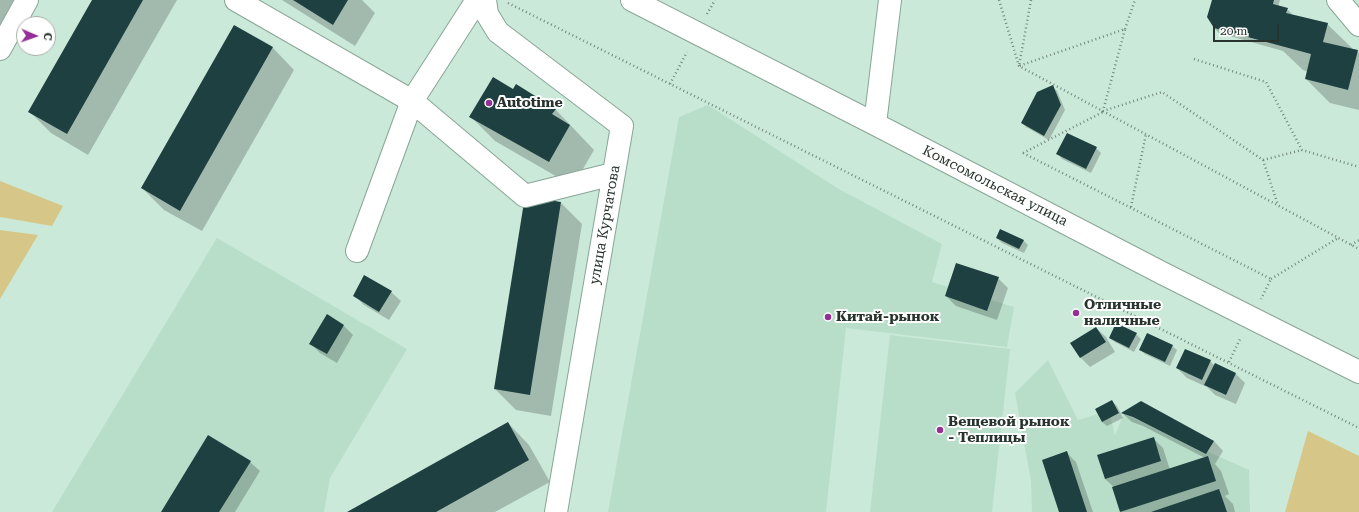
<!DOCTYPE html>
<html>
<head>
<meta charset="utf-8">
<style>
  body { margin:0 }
  #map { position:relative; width:1359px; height:512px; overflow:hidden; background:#cae9d9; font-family:"Roboto Serif",serif }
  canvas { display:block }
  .north { position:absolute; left:16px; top:16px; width:40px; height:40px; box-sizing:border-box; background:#fff; border:1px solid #a9adab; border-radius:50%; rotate:92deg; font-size:11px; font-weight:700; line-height:16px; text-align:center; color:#27332c }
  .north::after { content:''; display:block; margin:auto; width:14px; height:18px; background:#942f95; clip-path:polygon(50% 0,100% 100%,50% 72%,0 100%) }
  .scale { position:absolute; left:1213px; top:24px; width:66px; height:18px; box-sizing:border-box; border:2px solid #27332c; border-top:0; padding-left:5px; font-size:12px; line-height:14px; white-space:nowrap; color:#27332c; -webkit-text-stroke:3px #fff; paint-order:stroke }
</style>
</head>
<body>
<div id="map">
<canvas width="1359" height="512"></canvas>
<div class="north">С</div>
<div class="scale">20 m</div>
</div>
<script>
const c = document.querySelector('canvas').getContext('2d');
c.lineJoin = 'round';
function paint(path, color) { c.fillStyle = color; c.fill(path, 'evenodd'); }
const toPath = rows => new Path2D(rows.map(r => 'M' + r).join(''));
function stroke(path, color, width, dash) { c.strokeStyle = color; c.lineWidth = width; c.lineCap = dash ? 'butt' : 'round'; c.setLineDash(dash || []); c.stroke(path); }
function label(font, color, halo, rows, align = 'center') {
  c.font = font + ' "Roboto Serif",serif'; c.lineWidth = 4; c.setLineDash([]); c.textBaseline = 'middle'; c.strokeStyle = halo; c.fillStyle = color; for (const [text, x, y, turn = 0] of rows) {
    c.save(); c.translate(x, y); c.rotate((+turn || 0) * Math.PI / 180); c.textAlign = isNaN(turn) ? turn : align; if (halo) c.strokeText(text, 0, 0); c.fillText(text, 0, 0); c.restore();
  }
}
paint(toPath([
  [708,105,837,188,942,244,932,282,1014,307,1007,347,846,328,826,512,608,512,679,117],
  [217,238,407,349,330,478,324,512,52,512],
  [890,335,1010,349,992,512,870,512],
  [1048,360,1078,420,1109,411,1115,435,1124,414,1249,470,1250,512,1032,512,1031,481,1015,393]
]), '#b8deca');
paint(toPath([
  [0,181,63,206,52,226,0,217],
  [0,230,38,235,0,299],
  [1308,431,1359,456,1359,512,1285,512]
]), '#d6c788');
paint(toPath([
  [0,0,20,0,0,35],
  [93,0,177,0,88,155,51,133,29,111],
  [282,0,362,0,375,13,355,46],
  [1213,0,1280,0,1278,7,1287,9,1292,14,1292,15,1327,24,1352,48,1351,50,1357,51,1359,53,1359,110,1330,103,1306,79,1308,72,1303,70,1283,51,1219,33,1214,28],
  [235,27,273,48,294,70,202,231,164,210,142,188],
  [1052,87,1057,91,1065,110,1049,140,1026,127,1022,123],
  [513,91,555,109,594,150,573,186,495,141,471,117],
  [1096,148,1101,153,1091,173,1062,159,1058,154],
  [561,203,582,224,551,416,516,410,495,389],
  [997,238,1023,240,1028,245,1024,253,1002,243],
  [998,278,1008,288,997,320,956,306,946,296],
  [391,292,401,301,389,320,364,305,354,295],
  [344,326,353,335,337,363,320,353,311,344],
  [1096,328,1106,337,1115,352,1090,367,1081,358,1072,343],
  [1136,334,1141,339,1134,352,1115,342,1110,338],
  [1172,346,1177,350,1170,366,1145,354,1140,349],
  [1210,361,1215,366,1236,374,1245,383,1236,404,1215,395,1207,387,1187,378,1177,368],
  [1112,401,1117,406,1123,418,1107,426,1102,422],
  [1141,402,1214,441,1223,451,1215,464,1221,471,1229,494,1225,496,1233,504,1235,512,1121,512,1115,488,1105,479,1153,438,1163,448,1170,470,1205,458,1143,426,1132,422,1122,413],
  [508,423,529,445,550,482,495,512,349,512],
  [1067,453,1076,462,1093,512,1060,512],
  [250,462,260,471,235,512,162,512]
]), '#0003');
paint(toPath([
  [92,0,143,0,67,134,28,112],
  [293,0,348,0,333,25],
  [1212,0,1274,0,1273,4,1288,8,1286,13,1328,23,1323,42,1358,50,1348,90,1305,79,1311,54,1214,28,1207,17],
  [234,25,273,47,180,211,141,188],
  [493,77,513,89,516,84,556,109,552,114,570,125,549,162,469,117],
  [1053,85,1061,105,1044,136,1021,123,1037,92],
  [1067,133,1097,147,1086,169,1056,154],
  [525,196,561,202,530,395,494,389],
  [1000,229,1024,240,1019,249,996,238],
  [956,263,999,277,987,311,945,296],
  [364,275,392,291,379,312,353,296],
  [327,314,344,325,327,354,309,344],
  [1116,323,1137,333,1129,348,1109,338],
  [1096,327,1106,342,1080,358,1070,343],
  [1147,333,1173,345,1165,362,1139,350],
  [1185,349,1211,360,1202,380,1176,368],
  [1215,363,1236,373,1226,395,1204,385],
  [1112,400,1119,413,1102,422,1095,409],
  [1141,401,1214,441,1206,454,1133,417,1121,413],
  [508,422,529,460,436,512,347,512],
  [208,435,251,461,219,512,161,512],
  [1154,437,1161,461,1105,479,1097,455],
  [1067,451,1087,512,1059,512,1042,460],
  [1208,456,1216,481,1120,512,1112,487],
  [1219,489,1227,512,1151,512]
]), '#1f4040');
const minor = toPath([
  [236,0,412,101,477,0],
  [485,0,487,14,498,32,622,126,556,512],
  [1338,0,1359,25],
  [0,49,27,0],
  [357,251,412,101,525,196,613,174]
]);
const major = toPath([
  [632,0,875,124,1162,273,1359,372],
  [875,124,890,0]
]);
stroke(minor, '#89a697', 24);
stroke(major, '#89a697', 24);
stroke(toPath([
  [999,0,1019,66,1359,249],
  [1031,0,1019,66,1125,29,1103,111,1162,92,1263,160,1278,205],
  [508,3,1359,428],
  [707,14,715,0],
  [1125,29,1135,0],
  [1194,59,1266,82,1302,150,1359,167],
  [670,84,687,52],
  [1023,153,1271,279,1261,299],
  [1023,153,1103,112],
  [1263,160,1302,150],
  [1131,207,1146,134],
  [1351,245,1359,240],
  [1271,279,1338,238],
  [1229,362,1241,337]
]), '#73887d', 2.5, [1, 3]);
stroke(minor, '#fff', 22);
stroke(major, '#fff', 22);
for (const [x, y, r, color] of [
  [489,103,4,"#942f95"],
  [1076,313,4,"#942f95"],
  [828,317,4,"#942f95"],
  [940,430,4,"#942f95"]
]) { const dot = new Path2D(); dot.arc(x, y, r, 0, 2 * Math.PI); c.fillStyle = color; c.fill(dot); stroke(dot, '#fff', 1.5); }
label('bold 14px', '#27332c', '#fff', [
  ["Autotime",497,103],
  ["Отличные",1084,305],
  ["наличные",1084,321],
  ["Китай-рынок",836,317],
  ["Вещевой рынок",948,422],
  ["- Теплицы",948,438]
], 'left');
label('14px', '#27332c', '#fff', [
  ["Комсомольская улица",995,186,27],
  ["улица Курчатова",605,225,-80]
]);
</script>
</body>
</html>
